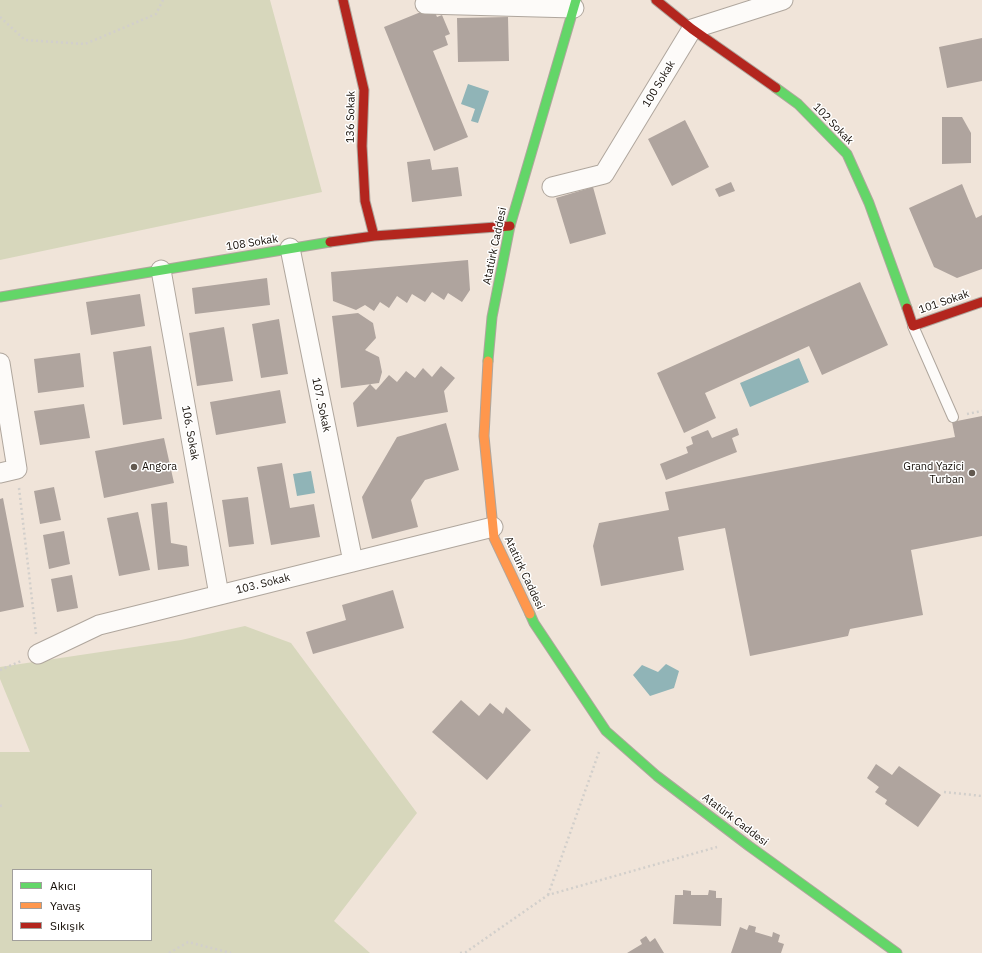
<!DOCTYPE html>
<html>
<head>
<meta charset="utf-8">
<style>
  body { margin:0 }
  #map { position:relative; width:982px; height:953px; overflow:hidden; background:#f0e4d9; font-family:"IBM Plex Sans",sans-serif }
  canvas { display:block }
  .legend { position:absolute; left:12px; top:869px; width:140px; height:72px; box-sizing:border-box; background:#fff; border:1px solid #a19f9c; margin:0; padding:5px 7px; list-style:none; font-size:12px; color:#150e07 }
  .legend li { display:flex; align-items:center; gap:8px; height:20px }
  .legend b { width:20px; border:1px solid #a19f9c }
</style>
</head>
<body>
<div id="map">
<canvas width="982" height="953"></canvas>
<ul class="legend">
<li><b style="height:5px;background:#63d668"></b>Akıcı</li>
<li><b style="height:5px;background:#ff974d"></b>Yavaş</li>
<li><b style="height:5px;background:#b3261e"></b>Sıkışık</li>
</ul>
</div>
<script>
const c = document.querySelector('canvas').getContext('2d');
c.lineJoin = 'round';
function paint(path, color) { c.fillStyle = color; c.fill(path, 'evenodd'); }
const toPath = rows => new Path2D(rows.map(r => 'M' + r).join(''));
function stroke(path, color, width, dash) { c.strokeStyle = color; c.lineWidth = width; c.lineCap = dash ? 'butt' : 'round'; c.setLineDash(dash || []); c.stroke(path); }
function label(font, color, halo, rows, align = 'center') {
  c.font = font + ' "IBM Plex Sans",sans-serif'; c.lineWidth = 3; c.setLineDash([]); c.textBaseline = 'middle'; c.strokeStyle = halo; c.fillStyle = color; for (const [text, x, y, turn = 0] of rows) {
    c.save(); c.translate(x, y); c.rotate((+turn || 0) * Math.PI / 180); c.textAlign = isNaN(turn) ? turn : align; if (halo) c.strokeText(text, 0, 0); c.fillText(text, 0, 0); c.restore();
  }
}
paint(toPath([
  [0,0,270,0,322,192,0,260],
  [245,626,291,643,417,813,334,921,370,953,0,953,0,752,30,752,0,679,0,667,181,640],
  [13,870,151,870,151,940,13,940]
]), '#d7d7bc');
paint(toPath([
  [468,84,489,91,478,123,471,121,475,109,461,104],
  [799,358,809,382,750,407,740,383],
  [311,471,315,493,297,496,293,474],
  [666,664,679,671,674,688,650,696,633,675,642,665,658,672]
]), '#90b4b7');
paint(toPath([
  [433,7,437,17,442,15,450,34,445,36,448,45,433,51,468,137,434,151,384,27],
  [508,17,509,61,458,62,457,18],
  [982,38,982,81,947,88,939,47],
  [942,117,962,117,971,133,971,163,942,164],
  [685,120,709,167,672,186,648,139],
  [430,159,432,170,458,167,462,196,412,202,407,162],
  [731,182,735,191,719,197,715,189],
  [962,184,976,218,982,215,982,269,957,278,934,267,909,208],
  [593,187,606,234,570,244,556,198],
  [468,260,470,290,462,302,448,293,444,300,432,292,425,302,412,294,407,303,397,296,389,308,380,302,374,311,365,305,356,310,333,301,331,272],
  [267,278,270,305,195,314,192,288],
  [860,282,888,345,822,375,809,346,705,393,716,418,684,433,657,373],
  [140,294,145,326,91,335,86,302],
  [358,313,373,323,376,338,365,350,379,357,382,372,379,383,341,388,332,316],
  [279,319,288,374,261,378,252,324],
  [224,327,233,381,197,386,189,333],
  [151,346,162,419,123,425,113,352],
  [80,353,84,387,38,393,34,359],
  [441,366,455,378,444,391,448,412,357,427,353,403,370,384,376,390,389,375,397,382,406,371,415,378,423,368,432,377],
  [280,390,286,423,216,435,210,402],
  [84,404,90,438,40,445,34,411],
  [982,416,982,536,911,550,923,615,850,629,848,636,750,656,725,528,678,537,684,570,601,586,593,546,599,523,669,510,665,492,955,437,952,422],
  [446,423,459,470,425,480,411,500,418,527,372,539,362,497,397,437],
  [737,428,739,435,732,438,737,452,666,480,660,464,688,453,686,447,693,444,691,437,708,430,712,438],
  [164,438,174,483,104,498,95,451],
  [282,463,290,508,314,504,320,537,271,545,257,467],
  [54,487,61,520,40,524,34,491],
  [248,497,254,544,229,547,222,500],
  [3,498,24,607,0,612,0,499],
  [167,502,171,543,187,546,189,566,158,570,151,504],
  [138,512,150,570,119,576,107,518],
  [64,531,70,564,49,569,43,535],
  [72,575,78,608,57,612,51,579],
  [393,590,404,628,313,654,306,632,346,620,342,605],
  [461,700,479,716,490,703,503,714,506,707,531,730,487,780,432,732],
  [876,764,892,775,899,766,941,795,918,827,885,804,887,800,875,792,879,787,867,778],
  [683,890,691,891,691,895,708,895,709,890,716,891,716,898,722,898,721,926,673,924,675,895,683,895],
  [749,925,756,927,755,932,772,937,773,932,780,935,778,942,784,944,781,953,731,953,740,927,747,930],
  [646,936,650,942,655,938,664,953,627,953,642,944,640,940]
]), '#afa49e');
const lane = toPath([
  [913,326,953,417]
]);
const street = toPath([
  [425,4,574,8],
  [552,187,604,174,692,29,783,0],
  [290,248,353,562],
  [161,270,219,595],
  [0,363,17,469,0,473],
  [38,654,99,625,493,527]
]);
const fast = toPath([
  [776,88,798,104,847,154,869,203,907,308],
  [0,297,330,242],
  [488,361,492,317,510,226,576,0],
  [530,614,534,623,606,731,657,776,749,846,897,953]
]);
const slow = toPath([
  [488,361,484,436,494,538,530,614]
]);
const jam = toPath([
  [343,0,364,90,362,146,365,201,374,236],
  [656,0,692,29,776,88],
  [330,242,374,236,510,226],
  [907,308,913,326,982,302]
]);
stroke(lane, '#afa69d', 12);
stroke(street, '#afa69d', 21);
stroke(fast, '#afa69d', 11);
stroke(slow, '#afa69d', 11);
stroke(jam, '#afa69d', 11);
stroke(toPath([
  [0,17,25,40,85,44,156,14,163,0],
  [967,414,982,411],
  [19,488,36,634],
  [0,670,21,661],
  [944,792,982,796],
  [0,806,3,805],
  [548,895,599,752],
  [169,953,188,942,231,953],
  [460,953,466,952,548,895,717,847]
]), '#d2cfcb', 2.5, [2, 3]);
stroke(lane, '#fdfbf9', 10);
stroke(street, '#fdfbf9', 19);
stroke(fast, '#63d668', 9);
stroke(slow, '#ff974d', 9);
stroke(jam, '#b3261e', 9);
for (const [x, y, r, color] of [
  [134,467,4,"#625950"],
  [972,473,4,"#625950"]
]) { const dot = new Path2D(); dot.arc(x, y, r, 0, 2 * Math.PI); c.fillStyle = color; c.fill(dot); stroke(dot, '#fff', 1.5); }
label('11px', '#150e07', '#fff', [
  ["100 Sokak",659,84,-59],
  ["136 Sokak",351,117,-89],
  ["102 Sokak",833,124,46],
  ["108 Sokak",252,243,-9],
  ["Atatürk Caddesi",495,246,-78],
  ["101 Sokak",944,302,-19],
  ["107. Sokak",321,405,78],
  ["106. Sokak",190,433,80],
  ["Atatürk Caddesi",524,573,65],
  ["103. Sokak",263,584,-14],
  ["Atatürk Caddesi",735,820,37]
]);
label('11px', '#150e07', '#fff', [
  ["Angora",142,467],
  ["Grand Yazici",964,467,"right"],
  ["Turban",964,480,"right"]
], 'left');
</script>
</body>
</html>
